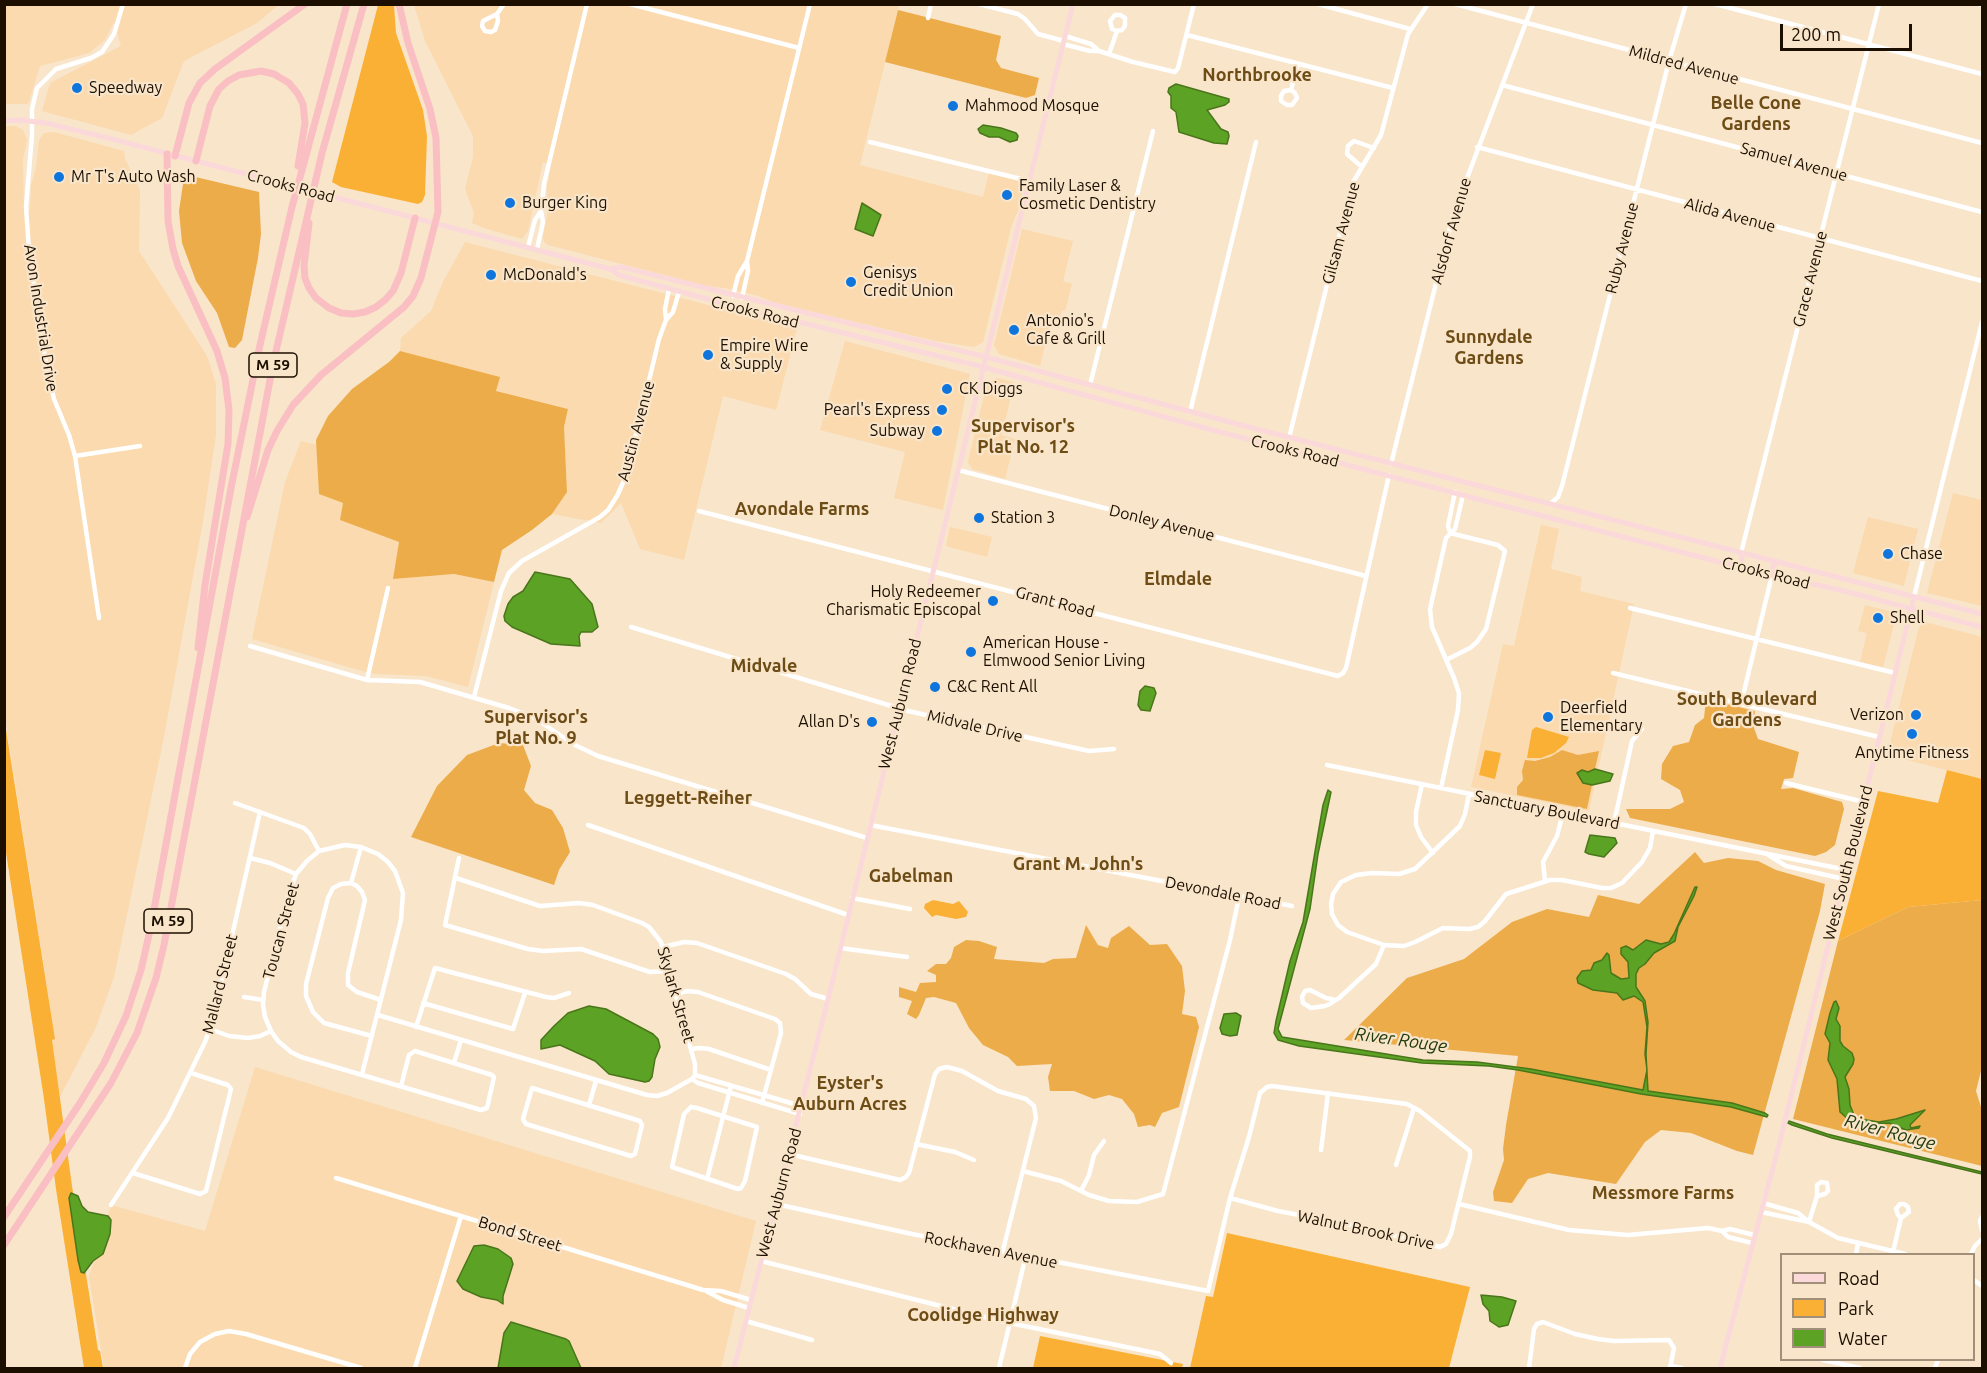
<!DOCTYPE html>
<html>
<head>
<meta charset="utf-8">
<style>
  body { margin:0 }
  #map { position:relative; width:1987px; height:1373px; overflow:hidden; background:#f9e5ca; font-family:Ubuntu,sans-serif }
  canvas { display:block }
  .frame { position:absolute; inset:0; border:6px solid #1c0f00; pointer-events:none }
  .legend { position:absolute; left:1780px; top:1253px; width:195px; height:108px; box-sizing:border-box; background:#f9e5ca; border:2px solid #a18f79; margin:0; padding:8px 10px; list-style:none; font-size:18px; color:#1c0f00 }
  .legend li { display:flex; align-items:center; gap:12px; height:30px }
  .legend b { width:30px; border:2px solid #a18f79 }
  .scale { position:absolute; left:1780px; top:24px; width:132px; height:27px; box-sizing:border-box; border:3px solid #1c0f00; border-top:0; padding-left:8px; font-size:18px; line-height:21px; white-space:nowrap; color:#1c0f00; -webkit-text-stroke:4px #f9e5ca; paint-order:stroke }
</style>
</head>
<body>
<div id="map">
<canvas width="1987" height="1373"></canvas>
<div class="frame"></div>
<ul class="legend">
<li><b style="height:8px;background:#fbd9da"></b>Road</li>
<li><b style="height:16px;background:#fab034"></b>Park</li>
<li><b style="height:16px;background:#5ca225"></b>Water</li>
</ul>
<div class="scale">200 m</div>
</div>
<script>
const c = document.querySelector('canvas').getContext('2d');
c.lineJoin = 'round';
function paint(path, color) { c.fillStyle = color; c.fill(path, 'evenodd'); }
const toPath = rows => new Path2D(rows.map(r => 'M' + r).join(''));
function stroke(path, color, width, dash) { c.strokeStyle = color; c.lineWidth = width; c.lineCap = dash ? 'butt' : 'round'; c.setLineDash(dash || []); c.stroke(path); }
function label(font, color, halo, rows, align = 'center') {
  c.font = font + ' Ubuntu,sans-serif'; c.lineWidth = 4.5; c.setLineDash([]); c.textBaseline = 'middle'; c.strokeStyle = halo; c.fillStyle = color; for (const [text, x, y, turn = 0] of rows) {
    c.save(); c.translate(x, y); c.rotate((+turn || 0) * Math.PI / 180); c.textAlign = isNaN(turn) ? turn : align; if (halo) c.strokeText(text, 0, 0); c.fillText(text, 0, 0); c.restore();
  }
}
paint(toPath([
  [4,5,278,5,257,23,184,61,162,118,131,135,42,111,50,83,121,46,114,22,105,40,89,53,40,66,28,104,5,104],
  [414,5,899,5,860,165,983,197,989,173,1020,181,1024,185,1018,211,1012,224,983,342,974,347,936,341,776,303,758,296,725,288,707,286,548,245,544,242,543,236,547,215,547,186,551,165,543,162,528,231,522,239,487,229,472,223,474,213,465,189,473,157,473,136,425,41],
  [4,126,15,126,23,130,27,140,23,160,24,212,30,211,31,186,36,167,39,140,44,133,54,132,124,151,125,159,140,190,139,251,207,356,216,384,216,435,203,521,164,737,114,977,96,1027,60,1097,51,1039,55,1038,5,717],
  [1022,229,1073,241,1063,281,1072,284,1065,311,1062,311,1058,326,1050,324,1040,366,999,354,994,345],
  [465,242,797,328,776,410,723,396,684,560,640,549,621,503,601,523,552,514,567,492,564,427,568,409,496,391,499,377,400,351,401,338,431,311,443,282],
  [845,341,970,374,943,510,894,498,905,452,820,430],
  [997,378,1014,382,1002,435,1015,439,1005,479,972,469,968,462,987,384],
  [301,441,317,445,319,494,343,503,340,520,399,542,394,579,454,574,494,582,468,687,426,676,375,674,362,671,252,639,285,482],
  [1953,493,1982,500,1982,606,1927,593],
  [1868,517,1918,529,1904,586,1853,573],
  [1541,525,1559,529,1551,569,1582,577,1580,591,1634,604,1589,811,1471,787,1503,644,1514,646],
  [950,527,992,537,987,557,946,546],
  [1865,605,1897,613,1883,667,1860,662,1867,633,1858,631],
  [1925,622,1982,637,1982,779,1887,755,1919,627],
  [255,1067,756,1221,721,1368,104,1368,89,1277,111,1205,205,1231]
]), '#fadaae');
paint(toPath([
  [378,5,394,5,396,33,423,110,427,136,425,195,422,202,418,204,341,187,332,182],
  [4,717,55,1039,52,1040,72,1186,98,1350,100,1351,103,1368,84,1368,56,1189,44,1099,5,846],
  [1536,727,1569,737,1566,743,1554,753,1541,758,1527,758,1532,730],
  [1485,750,1501,753,1495,779,1479,775],
  [1947,770,1982,779,1982,900,1908,907,1838,941,1878,791,1938,803],
  [933,900,953,904,959,901,968,912,966,917,956,919,936,915,932,917,924,908,925,904],
  [1227,1233,1470,1287,1449,1368,1190,1368,1206,1296,1213,1297],
  [1040,1336,1183,1364,1182,1368,1033,1368]
]), '#fab034');
paint(toPath([
  [898,10,1001,36,996,60,1001,68,1039,78,1035,95,1026,98,885,62],
  [187,175,259,192,261,234,258,258,242,340,235,348,229,347,217,313,196,281,182,243,179,211,183,184],
  [400,351,500,377,496,391,568,409,564,427,567,492,552,514,532,530,502,550,494,582,454,574,393,579,399,542,340,520,343,503,319,494,316,440,328,416,352,389,389,362],
  [1706,699,1755,711,1754,728,1758,739,1799,752,1793,778,1784,779,1781,789,1793,788,1842,802,1844,809,1835,845,1826,852,1815,856,1630,818,1626,809,1670,809,1684,802,1680,790,1661,779,1662,764,1673,746,1689,742,1695,725,1704,718],
  [499,743,523,745,531,766,524,790,535,803,552,810,563,828,570,852,559,870,554,885,411,837,437,786,467,755],
  [1562,750,1578,755,1599,751,1595,769,1588,772,1583,783,1592,785,1587,809,1517,795,1517,787,1523,780,1522,771,1525,760,1535,761,1550,757],
  [1695,852,1704,863,1728,858,1758,861,1776,870,1825,884,1820,911,1753,1155,1737,1151,1691,1133,1661,1130,1645,1142,1616,1184,1548,1173,1528,1179,1512,1203,1494,1201,1493,1192,1504,1160,1503,1149,1506,1125,1518,1056,1344,1040,1407,978,1464,959,1512,922,1547,909,1589,917,1598,895,1639,904],
  [1982,900,1982,1067,1976,1091,1982,1110,1982,1166,1793,1119,1838,941,1908,907],
  [1086,925,1098,945,1108,948,1111,938,1129,926,1150,945,1167,944,1182,966,1185,991,1182,1014,1196,1017,1199,1027,1179,1107,1162,1113,1155,1127,1150,1125,1138,1127,1134,1114,1122,1099,1109,1095,1094,1099,1074,1091,1050,1091,1048,1077,1052,1064,1017,1066,1008,1057,983,1045,969,1028,956,1003,934,997,926,998,919,1015,916,1019,907,1014,912,1001,899,997,899,987,916,992,920,983,936,982,936,975,927,971,936,964,946,964,951,958,954,947,966,940,979,941,997,947,994,959,1044,963,1053,959,1076,958]
]), '#edac4a');
const water = toPath([
  [1176,84,1229,99,1229,102,1225,105,1207,110,1221,129,1228,132,1229,136,1227,144,1214,143,1179,132,1176,112,1171,108,1171,96,1168,92,1169,88,1176,84],
  [983,125,1001,128,1016,133,1018,136,1017,140,1010,142,999,137,989,137,980,133,978,129,983,125],
  [862,203,881,215,873,236,855,229,862,203],
  [535,572,570,579,592,604,598,627,592,632,581,632,579,636,580,646,551,644,512,627,505,621,504,616,508,604,513,597,523,591,535,572],
  [1145,686,1154,688,1156,693,1150,711,1141,710,1138,705,1140,691,1145,686],
  [1595,769,1613,774,1610,781,1592,785,1583,783,1577,773,1582,770,1588,772,1595,769],
  [1328,790,1331,792,1318,854,1310,909,1278,1029,1282,1037,1423,1060,1477,1062,1531,1069,1643,1090,1647,1070,1645,1054,1647,1027,1643,1002,1634,996,1623,1000,1617,993,1593,990,1578,983,1577,978,1582,971,1591,970,1594,963,1602,960,1607,953,1609,955,1611,973,1621,979,1629,978,1628,962,1621,954,1621,948,1626,946,1633,950,1646,940,1661,944,1669,942,1674,934,1695,887,1697,887,1694,896,1678,927,1675,941,1654,953,1645,964,1639,968,1636,974,1636,987,1645,1001,1648,1022,1646,1054,1648,1091,1732,1103,1765,1113,1768,1115,1767,1117,1731,1107,1641,1094,1518,1070,1489,1066,1422,1063,1299,1046,1278,1040,1274,1033,1276,1021,1290,961,1303,922,1323,805,1328,790],
  [1590,835,1615,838,1617,843,1604,857,1589,854,1585,852,1590,835],
  [1836,1001,1839,1008,1836,1019,1840,1026,1840,1041,1843,1046,1852,1053,1854,1059,1853,1064,1845,1077,1849,1089,1850,1105,1854,1115,1860,1119,1879,1122,1896,1119,1925,1110,1910,1125,1911,1128,1920,1126,1919,1128,1906,1130,1889,1123,1863,1124,1849,1120,1840,1112,1837,1079,1828,1060,1830,1043,1825,1034,1830,1013,1834,1002,1836,1001],
  [589,1006,606,1009,653,1034,658,1039,660,1047,655,1059,652,1077,649,1081,645,1082,609,1074,595,1061,560,1045,541,1049,541,1040,554,1026,568,1013,589,1006],
  [1236,1013,1241,1016,1237,1035,1230,1036,1222,1034,1220,1028,1224,1014,1236,1013],
  [1789,1121,1827,1134,1982,1172,1982,1174,1832,1138,1792,1125,1788,1123,1789,1121],
  [71,1193,78,1196,82,1206,88,1212,108,1216,111,1220,110,1234,103,1254,93,1261,84,1273,81,1272,78,1260,69,1198,71,1193],
  [484,1245,498,1249,511,1258,513,1264,503,1296,503,1304,497,1300,481,1297,463,1289,457,1281,474,1246,484,1245],
  [1481,1295,1502,1297,1516,1301,1508,1325,1499,1327,1490,1321,1489,1311,1483,1304,1481,1295],
  [511,1322,566,1339,569,1341,581,1368,498,1368,504,1333,511,1322]
]);
paint(water, '#5ca225');
stroke(water, '#49761a', 1.5);
stroke(toPath([
  [630,4,799,48],
  [979,4,1018,14,1025,19,1038,34,1064,41],
  [1318,4,1410,29],
  [1455,4,1982,143],
  [1715,4,1982,74],
  [1979,4,1982,5],
  [497,14,498,21,495,30,491,32,485,31,482,26,483,21,497,14,504,4],
  [928,18,931,4],
  [1187,35,1393,88],
  [1065,36,1091,44,1099,51],
  [1063,44,1090,51,1099,51,1133,62,1175,72,1178,68,1194,4],
  [1109,54,1117,31,1122,30,1125,26,1125,18,1120,15,1115,15,1110,21,1112,29,1117,31],
  [1502,85,1982,212],
  [1291,90,1295,93,1297,98,1292,105,1287,105,1281,101,1281,96,1284,91,1291,90,1298,64],
  [870,142,1029,181],
  [1477,147,1982,281],
  [1362,167,1347,154,1348,146,1354,141,1374,148],
  [528,247,535,220,541,211],
  [537,249,543,222,541,211,544,184,587,4],
  [733,296,738,276,747,261],
  [742,298,748,271,747,261,810,4],
  [666,319,665,309,669,289],
  [1090,385,1153,131],
  [1190,412,1256,142],
  [1289,438,1352,184,1381,135,1408,34,1428,4],
  [75,456,140,446],
  [1391,464,1453,215,1533,4],
  [958,470,1366,576],
  [1550,504,1558,497,1562,486,1669,61,1686,4],
  [699,511,1338,676,1343,673,1346,668,1389,475],
  [1450,533,1448,526,1455,492],
  [1741,553,1879,4],
  [1914,597,1982,322],
  [1630,608,1895,673],
  [99,618,75,456,69,435,54,399,47,370,29,250,26,207,32,135,32,109,37,88,56,69,91,58,102,52,114,34,123,4],
  [631,627,908,711,1089,751,1114,749],
  [250,646,367,680,420,682,509,708,533,717,575,745,598,756,867,838],
  [1446,660,1470,648,1477,642,1486,629,1505,551,1498,545,1450,533],
  [1613,673,1879,737],
  [367,680,388,588],
  [474,697,501,591,509,573,522,561,600,517,608,510,617,496,626,476,659,339,666,320,673,312,679,292],
  [1741,704,1772,575],
  [1327,765,1847,870],
  [1786,783,1864,802],
  [1422,784,1416,812,1416,825,1421,837,1433,853],
  [1441,788,1458,710,1459,693,1454,678,1432,627,1430,609,1446,538,1455,529,1463,495],
  [1469,794,1465,814,1460,826,1415,869,1399,874,1372,873,1356,875,1341,882,1333,894,1331,904,1332,914,1338,925,1347,932,1384,945,1404,946,1415,942,1443,928,1469,929,1478,927,1485,921,1506,894,1550,880,1562,880,1602,888,1611,888,1622,883,1642,862,1650,848,1653,831],
  [235,803,304,828,310,834,319,851],
  [1614,823,1632,741,1642,729],
  [588,825,848,915],
  [870,825,1292,906],
  [1767,854,1786,866,1844,879],
  [250,858,270,863,296,874],
  [459,858,445,925,528,949,543,951,581,949,650,972,669,971],
  [456,878,540,906,579,903,593,905,642,923,649,927,661,942,695,1064,695,1075],
  [1545,881,1543,862,1557,836,1563,813],
  [351,883,361,847],
  [852,898,910,909],
  [663,947,684,942,697,943,786,974,795,979,811,994,828,999],
  [840,948,907,957],
  [676,994,687,991,698,992,775,1019,780,1023,781,1033,762,1103],
  [244,997,263,1000],
  [1336,1000,1326,998,1310,990,1305,991,1302,997,1303,1003,1311,1008,1325,1006,1330,1004,1339,998,1376,964,1384,945],
  [423,1003,513,1029,525,993],
  [378,1015,647,1095,657,1096,667,1093,692,1079,695,1075],
  [416,1027,435,968,546,997,554,998,569,993],
  [210,1029,229,1036,248,1038,260,1036,271,1031],
  [372,1036,324,1023,313,1012,306,996,306,984,328,898,333,888,341,884,351,883,357,886,362,892,365,900,348,973,348,985,357,992,381,1000],
  [691,1049,700,1048,709,1049,771,1070],
  [454,1063,461,1040],
  [362,1074,401,920,403,893,395,871,388,862,378,854,361,847,345,845,319,851,307,861,296,874,288,896,264,992,263,1005,265,1017,271,1031,278,1041,291,1052,301,1057,481,1110,487,1108,494,1077,492,1075,415,1051,409,1055,401,1086],
  [695,1075,801,1106],
  [692,1079,698,1083,800,1114],
  [532,1088,640,1121,642,1125,635,1154,631,1156,526,1124,523,1119,532,1088],
  [589,1105,596,1081],
  [691,1107,697,1108,757,1127,745,1181,741,1188,738,1189,672,1167,684,1114,691,1107],
  [916,1144,955,1152,974,1160],
  [1321,1150,1328,1093],
  [789,1154,900,1180,906,1177,909,1173,935,1074,939,1069,947,1067,962,1071,998,1091,1026,1099,1034,1106,1036,1118,1003,1250],
  [1396,1165,1414,1108],
  [1023,1171,1061,1181,1089,1195,1109,1201,1137,1202,1163,1194,1230,940,1239,897],
  [133,1173,200,1194,206,1191,231,1089,228,1085,191,1073],
  [336,1178,687,1285,703,1290,721,1291,751,1300],
  [707,1179,731,1086],
  [1081,1191,1089,1175,1094,1155,1104,1141],
  [1817,1196,1817,1185,1821,1182,1827,1183,1828,1191,1825,1194,1817,1196,1809,1222,1838,1238,1905,1254],
  [776,1204,912,1234,1208,1291,1230,1198,1249,1137,1260,1093,1267,1087,1272,1086,1407,1104,1420,1111,1470,1151,1470,1157,1451,1234,1446,1244,1440,1247,1357,1226,1278,1211,1230,1198],
  [1459,1204,1569,1230,1628,1235,1708,1228,1722,1231,1728,1237,1752,1243],
  [111,1205,168,1118,205,1042,213,1020,260,812],
  [1761,1212,1809,1222,1798,1213,1763,1203],
  [1982,1217,1980,1221,1982,1230],
  [1722,1231,1730,1229,1754,1235],
  [1893,1252,1901,1218,1909,1212,1908,1207,1904,1204,1900,1204,1896,1209,1898,1215,1901,1218],
  [1856,1254,1858,1243],
  [1971,1254,1975,1246,1982,1239],
  [761,1261,1005,1322,1160,1354,1171,1363],
  [1974,1280,1982,1286],
  [706,1291,723,1300,749,1308],
  [746,1321,812,1340],
  [1823,1360,1860,1368],
  [1670,1366,1682,1368],
  [185,1368,190,1354,200,1342,215,1334,229,1331,246,1334,361,1368],
  [415,1368,461,1216],
  [999,1368,1026,1255],
  [1529,1368,1534,1329,1537,1324,1543,1322,1575,1334,1598,1339,1614,1341,1669,1340,1674,1348,1670,1368],
  [1935,1368,1938,1360]
]), '#fff', 4.5);
stroke(toPath([
  [4,121,20,120,46,123,108,138,610,269,619,275,737,307,983,367,1201,427,1758,572,1844,591,1982,627],
  [610,269,621,267,986,357,1241,425,1982,614],
  [1736,566,1742,561,1741,553],
  [1772,575,1773,566,1778,562],
  [734,1368,828,999,1073,4],
  [1720,1368,1779,1145,1914,597]
]), '#fbd9da', 5);
stroke(toPath([
  [167,154,168,221,173,249,178,266,217,351,225,378,229,410,228,444,205,585,198,648],
  [175,156,189,103,200,83,215,69,305,4],
  [196,161,210,106,219,89,228,81,239,75,261,71,274,74,289,83,298,94,303,104,305,123,298,166],
  [309,223,304,266,305,278,309,288,316,298,329,308,341,313,353,314,365,312,376,307,385,300,393,291,401,273,415,218],
  [247,517,268,450,277,431,293,405,321,375,404,307,413,296,421,278,438,212,436,138,430,109,408,43,399,4],
  [4,1217,80,1103,104,1063,126,1016,141,970,151,926,231,488,260,345,292,207,347,4],
  [4,1245,111,1083,137,1033,156,978,164,945,273,364,322,153,364,4]
]), '#f9bfc2', 7);
for (const [x, y, r, color] of [
  [77,88,6,"#0e75dd"],
  [953,106,6,"#0e75dd"],
  [59,177,6,"#0e75dd"],
  [1007,195,6,"#0e75dd"],
  [510,203,6,"#0e75dd"],
  [491,275,6,"#0e75dd"],
  [851,282,6,"#0e75dd"],
  [1014,330,6,"#0e75dd"],
  [708,355,6,"#0e75dd"],
  [947,389,6,"#0e75dd"],
  [942,410,6,"#0e75dd"],
  [937,431,6,"#0e75dd"],
  [979,518,6,"#0e75dd"],
  [1888,554,6,"#0e75dd"],
  [993,601,6,"#0e75dd"],
  [1878,618,6,"#0e75dd"],
  [971,652,6,"#0e75dd"],
  [935,687,6,"#0e75dd"],
  [1916,715,6,"#0e75dd"],
  [1548,717,6,"#0e75dd"],
  [872,722,6,"#0e75dd"],
  [1912,734,6,"#0e75dd"]
]) { const dot = new Path2D(); dot.arc(x, y, r, 0, 2 * Math.PI); c.fillStyle = color; c.fill(dot); stroke(dot, '#f9e5ca', 2); }
for (const [x, y, w] of [
  [273,365,48],
  [168,921,48]
]) { const box = new Path2D(); box.roundRect(x - w / 2, y - 12, w, 24, 4.5); c.fillStyle = '#f9e5ca'; c.fill(box); stroke(box, '#1c0f00', 1.5); }
label('bold 15px', '#1c0f00', null, [
  ["M 59",273,365],
  ["M 59",168,921]
]);
label('16px', '#1c0f00', '#f9e5ca', [
  ["Mildred Avenue",1684,65,15],
  ["Samuel Avenue",1794,162,15],
  ["Crooks Road",291,186,15],
  ["Alida Avenue",1730,215,15],
  ["Alsdorf Avenue",1451,231,-74],
  ["Gilsam Avenue",1341,233,-75],
  ["Ruby Avenue",1622,248,-76],
  ["Grace Avenue",1810,279,-76],
  ["Crooks Road",755,312,14],
  ["Avon Industrial Drive",41,318,81],
  ["Austin Avenue",636,431,-75],
  ["Crooks Road",1295,451,14],
  ["Donley Avenue",1162,523,14],
  ["Crooks Road",1766,573,14],
  ["Grant Road",1055,602,15],
  ["West Auburn Road",900,704,-76],
  ["Midvale Drive",975,726,13],
  ["Sanctuary Boulevard",1547,810,11],
  ["West South Boulevard",1848,863,-76],
  ["Devondale Road",1223,893,11],
  ["Toucan Street",281,931,-75],
  ["Mallard Street",220,984,-76],
  ["Skylark Street",676,995,74],
  ["West Auburn Road",779,1193,-75],
  ["Walnut Brook Drive",1366,1230,12],
  ["Bond Street",520,1234,17],
  ["Rockhaven Avenue",991,1250,11]
]);
label('16px', '#1c0f00', '#f9e5ca', [
  ["Speedway",89,88],
  ["Mahmood Mosque",965,106],
  ["Mr T's Auto Wash",71,177],
  ["Family Laser &",1019,186],
  ["Cosmetic Dentistry",1019,204],
  ["Burger King",522,203],
  ["Genisys",863,273],
  ["Credit Union",863,291],
  ["McDonald's",503,275],
  ["Antonio's",1026,321],
  ["Cafe & Grill",1026,339],
  ["Empire Wire",720,346],
  ["& Supply",720,364],
  ["CK Diggs",959,389],
  ["Pearl's Express",930,410,"right"],
  ["Subway",925,431,"right"],
  ["Station 3",991,518],
  ["Chase",1900,554],
  ["Holy Redeemer",981,592,"right"],
  ["Charismatic Episcopal",981,610,"right"],
  ["Shell",1890,618],
  ["American House -",983,643],
  ["Elmwood Senior Living",983,661],
  ["C&C Rent All",947,687],
  ["Deerfield",1560,708],
  ["Elementary",1560,726],
  ["Verizon",1904,715,"right"],
  ["Allan D's",860,722,"right"],
  ["Anytime Fitness",1912,753,"center"]
], 'left');
label('bold 18px', '#6e4c16', '#f9e5ca', [
  ["Northbrooke",1257,75],
  ["Belle Cone",1756,103],
  ["Gardens",1756,124],
  ["Sunnydale",1489,337],
  ["Gardens",1489,358],
  ["Supervisor's",1023,426],
  ["Plat No. 12",1023,447],
  ["Avondale Farms",802,509],
  ["Elmdale",1178,579],
  ["Midvale",764,666],
  ["South Boulevard",1747,699],
  ["Gardens",1747,720],
  ["Supervisor's",536,717],
  ["Plat No. 9",536,738],
  ["Leggett-Reiher",688,798],
  ["Grant M. John's",1078,864],
  ["Gabelman",911,876],
  ["Eyster's",850,1083],
  ["Auburn Acres",850,1104],
  ["Messmore Farms",1663,1193],
  ["Coolidge Highway",983,1315]
]);
label('italic 18px', '#213c0d', '#f9e5ca', [
  ["River Rouge",1401,1040,8],
  ["River Rouge",1890,1132,15]
]);
</script>
</body>
</html>
